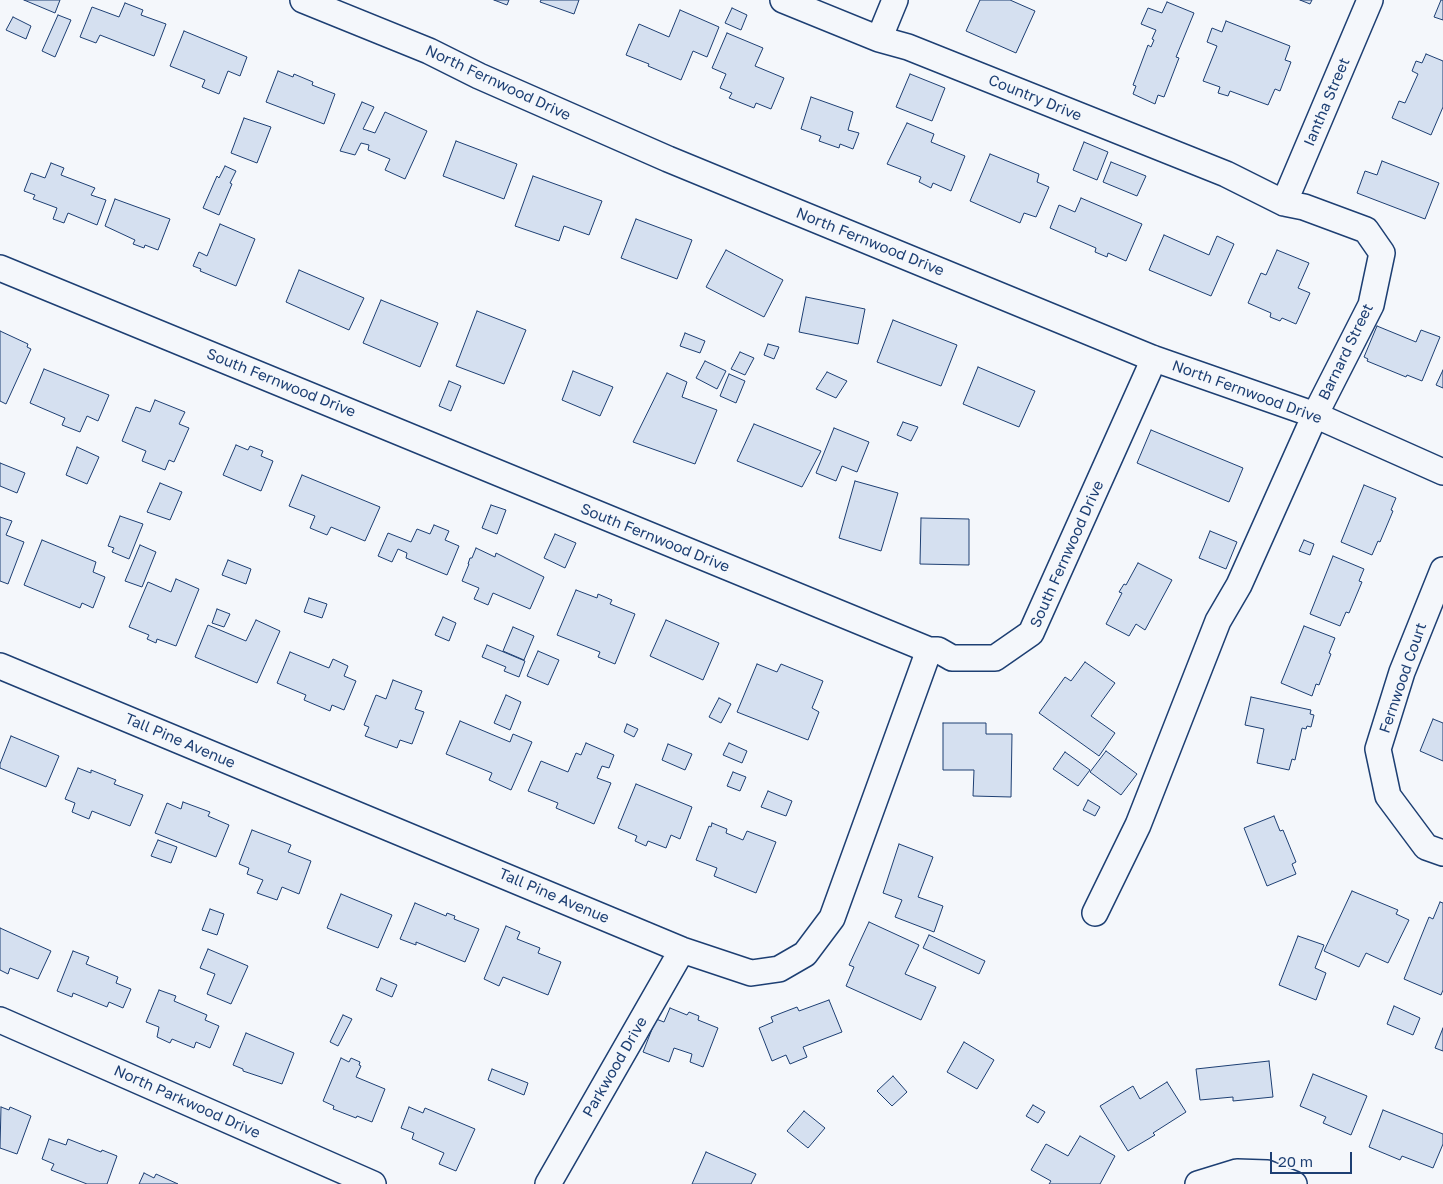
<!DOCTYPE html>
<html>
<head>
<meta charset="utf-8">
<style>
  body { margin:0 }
  #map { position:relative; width:1443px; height:1184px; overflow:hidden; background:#f4f7fb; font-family:"Golos Text",sans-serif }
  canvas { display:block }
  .scale { position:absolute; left:1270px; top:1152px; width:82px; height:22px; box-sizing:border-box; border:2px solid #1d3f73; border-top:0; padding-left:6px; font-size:15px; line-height:18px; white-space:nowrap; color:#1d3f73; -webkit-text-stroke:4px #f4f7fb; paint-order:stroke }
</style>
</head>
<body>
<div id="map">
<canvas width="1443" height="1184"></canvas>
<div class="scale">20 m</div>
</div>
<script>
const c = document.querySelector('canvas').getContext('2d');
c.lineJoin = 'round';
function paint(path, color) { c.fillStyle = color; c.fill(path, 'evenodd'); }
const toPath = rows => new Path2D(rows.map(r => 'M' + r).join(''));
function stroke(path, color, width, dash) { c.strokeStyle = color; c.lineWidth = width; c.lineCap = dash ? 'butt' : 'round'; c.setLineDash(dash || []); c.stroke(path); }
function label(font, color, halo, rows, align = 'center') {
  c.font = font + ' "Golos Text",sans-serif'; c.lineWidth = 4; c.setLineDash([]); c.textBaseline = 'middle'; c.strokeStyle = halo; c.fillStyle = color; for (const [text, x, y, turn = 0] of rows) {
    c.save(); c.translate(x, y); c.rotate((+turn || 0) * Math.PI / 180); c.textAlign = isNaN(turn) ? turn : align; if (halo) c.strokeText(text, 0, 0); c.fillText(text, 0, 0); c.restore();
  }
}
const building = toPath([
  [24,0,60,0,55,13,24,0],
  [494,0,509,0,507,5,494,0],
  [541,0,579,0,574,14,540,2,541,0],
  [980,0,1010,0,1035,11,1016,53,966,31,980,0],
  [1300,0,1312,0,1310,4,1300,0],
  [1441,0,1443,0,1443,20,1434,17,1441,0],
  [1167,2,1194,13,1176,57,1179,58,1164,97,1158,95,1155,104,1133,94,1136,86,1133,85,1148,45,1151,47,1154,40,1152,39,1156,30,1141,24,1148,8,1162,13,1167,2],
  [125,3,143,10,141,15,166,24,154,56,100,35,96,43,80,37,92,7,119,17,125,3],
  [732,8,747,15,741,30,725,23,732,8],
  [680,10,719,27,707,57,693,51,681,80,648,66,649,64,626,55,639,24,669,37,680,10],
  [58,15,71,20,55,57,42,51,58,15],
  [13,17,31,26,26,39,6,30,13,17],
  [1226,21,1290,46,1285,60,1291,62,1280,91,1275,89,1268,105,1230,91,1228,96,1218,93,1220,87,1203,81,1217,46,1207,42,1212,28,1222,32,1226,21],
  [184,31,247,57,240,76,228,71,219,94,202,87,205,80,170,66,184,31],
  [727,33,763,48,755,66,784,78,771,109,756,103,754,108,729,98,732,93,720,88,726,74,712,68,727,33],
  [1426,54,1443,61,1443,107,1431,135,1392,118,1399,101,1405,103,1418,74,1412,71,1416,61,1422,63,1426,54],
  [278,71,293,77,294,74,313,82,312,85,335,94,324,124,266,102,278,71],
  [910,74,945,88,932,121,896,107,910,74],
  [811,97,853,112,848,130,859,133,853,149,840,144,839,148,819,141,821,136,801,129,811,97],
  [362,102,374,107,363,129,375,133,385,112,427,131,405,179,385,170,390,159,368,150,369,145,361,143,355,155,340,151,362,102],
  [244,118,271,127,257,163,231,153,244,118],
  [907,123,934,134,931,142,965,156,951,191,933,183,931,188,919,182,921,177,887,164,907,123],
  [456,141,517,164,504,199,443,176,456,141],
  [1084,142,1108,152,1097,180,1073,170,1084,142],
  [990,154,1039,174,1037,182,1049,187,1036,217,1024,213,1020,223,970,201,990,154],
  [1382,161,1439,183,1425,219,1357,193,1365,171,1377,175,1382,161],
  [1111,162,1146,176,1137,196,1103,182,1111,162],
  [51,163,64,168,61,175,95,188,91,195,106,200,97,225,68,213,64,223,53,219,57,208,33,199,35,195,24,191,31,173,45,178,51,163],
  [225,166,236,171,230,183,232,184,219,215,203,208,217,176,219,178,225,166],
  [533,176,602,201,589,235,564,226,559,241,515,226,533,176],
  [1081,198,1142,224,1126,261,1108,253,1107,257,1095,252,1096,248,1050,228,1059,205,1075,212,1081,198],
  [115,199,170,219,158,250,145,245,144,248,133,244,135,240,105,226,115,199],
  [636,219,692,240,677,279,621,258,636,219],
  [220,224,255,239,236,286,200,271,201,269,193,266,199,252,207,256,220,224],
  [1164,235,1209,255,1217,236,1234,244,1211,296,1149,270,1164,235],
  [726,250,783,280,764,317,706,287,726,250],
  [1277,250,1309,263,1298,288,1310,293,1296,324,1282,318,1280,321,1270,317,1271,313,1248,303,1261,273,1266,275,1277,250],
  [299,270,364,298,349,330,286,302,299,270],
  [806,297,865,309,858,344,799,332,806,297],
  [381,300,438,323,420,367,363,343,381,300],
  [477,311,526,330,504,384,456,366,477,311],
  [893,320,957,345,941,386,877,362,893,320],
  [1377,326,1416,342,1421,330,1440,337,1422,381,1407,375,1406,377,1367,361,1368,359,1364,357,1377,326],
  [0,331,28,344,27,347,31,349,6,404,0,401,0,331],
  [685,333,705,341,700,353,680,346,685,333],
  [768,344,779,347,774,359,764,355,768,344],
  [740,352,754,358,745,375,731,369,740,352],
  [705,361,726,371,717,389,696,378,705,361],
  [978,367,1035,391,1019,427,963,404,978,367],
  [44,369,109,395,98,421,87,416,80,432,62,425,65,418,30,403,44,369],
  [1443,370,1443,388,1436,385,1443,370],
  [573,371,613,387,600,416,562,400,573,371],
  [827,372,847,381,836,398,816,389,827,372],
  [667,373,687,382,682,397,717,410,695,464,633,442,667,373],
  [729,374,745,381,736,403,720,396,729,374],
  [449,381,461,386,451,411,439,406,449,381],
  [155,400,185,412,179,424,189,428,174,462,169,460,165,470,142,461,146,451,122,441,136,407,150,412,155,400],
  [903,422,918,427,911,441,897,435,903,422],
  [754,424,821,451,802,487,737,461,754,424],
  [834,428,869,442,857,472,842,466,836,481,816,473,834,428],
  [1151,430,1243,468,1229,502,1137,463,1151,430],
  [236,445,248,450,250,446,263,451,261,456,273,461,261,491,223,475,236,445],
  [77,447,99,457,87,484,66,475,77,447],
  [0,463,25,473,17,493,0,486,0,463],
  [302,475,380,507,365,541,331,527,327,535,310,528,315,516,289,506,302,475],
  [855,481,898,493,881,551,839,538,855,481],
  [160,483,182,492,170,520,147,512,160,483],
  [1364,485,1396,498,1391,510,1393,511,1380,542,1378,541,1372,555,1341,542,1364,485],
  [491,505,506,510,497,534,482,528,491,505],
  [120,516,143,524,129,559,112,552,114,548,108,546,120,516],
  [0,517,12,521,6,535,24,542,8,584,0,581,0,517],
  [921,518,969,519,969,565,920,564,921,518],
  [434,525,449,531,445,540,459,546,447,575,406,558,407,553,398,549,392,562,378,556,388,533,411,542,417,529,430,534,434,525],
  [1210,531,1237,542,1226,569,1199,558,1210,531],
  [555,534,576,543,565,568,544,558,555,534],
  [42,540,96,562,93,572,105,577,93,608,82,603,80,608,24,585,42,540],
  [1304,540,1314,544,1310,555,1299,551,1304,540],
  [140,545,156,552,142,587,125,581,140,545],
  [476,548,495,557,496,553,544,577,530,609,493,593,488,605,474,599,479,588,462,581,469,564,468,564,470,558,472,558,476,548],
  [1333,556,1364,569,1359,581,1362,582,1349,613,1346,612,1340,626,1310,614,1333,556],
  [228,560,251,569,246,584,222,575,228,560],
  [1138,563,1172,580,1145,630,1136,624,1129,636,1106,624,1122,593,1119,592,1124,584,1126,585,1138,563],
  [176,579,199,589,176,646,157,639,156,643,147,639,149,635,129,627,148,582,171,592,176,579],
  [576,590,597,598,598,594,612,600,610,604,635,614,615,664,598,657,600,652,557,635,576,590],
  [309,598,327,604,322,618,304,612,309,598],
  [217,609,230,614,224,627,212,623,217,609],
  [443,617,456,623,449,641,435,635,443,617],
  [256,620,280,631,257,683,195,657,208,625,246,641,256,620],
  [666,620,719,643,703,680,650,656,666,620],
  [1304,626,1335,638,1329,653,1331,654,1319,685,1316,684,1312,696,1281,683,1304,626],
  [513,627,534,636,524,660,503,651,513,627],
  [487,645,525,661,519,677,504,671,506,667,482,657,487,645],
  [538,651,559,660,548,685,527,676,538,651],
  [290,652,329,668,333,659,348,666,344,676,356,681,344,710,332,705,330,711,304,700,306,695,277,683,290,652],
  [1085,662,1115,683,1091,716,1115,733,1099,756,1039,713,1065,677,1071,681,1085,662],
  [757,664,777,672,781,664,823,681,812,708,819,712,808,740,737,712,757,664],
  [393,680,422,691,415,709,424,712,412,744,400,740,397,748,365,736,369,727,364,725,376,695,386,699,393,680],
  [506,695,521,702,510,730,494,723,506,695],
  [1251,697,1311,710,1310,714,1314,715,1311,727,1307,726,1306,729,1302,728,1295,760,1292,759,1289,770,1257,763,1264,729,1245,725,1251,697],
  [719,698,731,704,721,723,709,717,719,698],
  [1433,719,1443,723,1443,761,1420,751,1433,719],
  [460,721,510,742,513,734,532,742,511,790,489,780,492,773,446,754,460,721],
  [943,723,986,723,986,734,1012,734,1011,797,973,796,974,770,943,770,943,723],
  [627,724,638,729,634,737,624,732,627,724],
  [11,736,59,756,46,787,0,768,0,764,11,736],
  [586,743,614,755,609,768,602,766,597,778,611,783,594,824,556,808,558,803,528,791,541,761,568,772,576,753,581,755,586,743],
  [729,743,747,751,742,763,723,755,729,743],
  [668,744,692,754,685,770,662,760,668,744],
  [1106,751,1137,774,1121,795,1090,772,1106,751],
  [1065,752,1090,770,1078,786,1053,769,1065,752],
  [78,768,91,773,91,770,116,780,114,784,143,795,130,826,92,811,89,819,72,812,75,803,65,799,78,768],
  [733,772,746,777,740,791,727,786,733,772],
  [636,784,692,807,680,839,671,835,666,848,648,841,646,846,635,841,637,836,618,828,636,784],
  [768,791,792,801,786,816,761,807,768,791],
  [1088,800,1100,807,1095,816,1083,810,1088,800],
  [183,802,210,812,208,816,229,825,216,857,155,833,167,803,181,809,183,802],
  [1274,816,1280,831,1283,830,1296,862,1292,864,1296,874,1267,886,1244,828,1274,816],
  [712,823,727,829,726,833,743,840,747,831,776,842,756,893,714,876,717,868,696,860,709,826,711,827,712,823],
  [252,830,291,845,288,852,311,861,299,894,282,887,277,900,257,893,263,880,247,874,249,868,239,864,252,830],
  [158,840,177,847,171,863,151,856,158,840],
  [899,844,933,857,918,897,943,906,934,932,895,917,902,900,883,893,899,844],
  [1352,891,1398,910,1396,914,1409,920,1388,963,1366,953,1359,967,1324,951,1352,891],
  [341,894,392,915,378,948,327,928,341,894],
  [1440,902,1443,903,1443,990,1441,995,1404,979,1429,917,1433,919,1440,902],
  [415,903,446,916,447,913,455,916,454,919,479,929,465,962,416,942,416,945,400,939,415,903],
  [210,909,224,914,217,935,202,930,210,909],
  [869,922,919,945,905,974,936,987,921,1020,846,986,854,967,849,965,869,922],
  [506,926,520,932,517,939,540,948,538,953,561,962,548,995,503,977,499,986,484,979,506,926],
  [0,928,51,951,38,979,10,968,8,974,0,970,0,928],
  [929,935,985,961,979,974,923,948,929,935],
  [1298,936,1324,945,1315,968,1326,973,1316,1000,1279,985,1298,936],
  [208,949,248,966,231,1004,207,994,215,974,200,968,208,949],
  [73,951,89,957,86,964,118,977,116,983,131,989,123,1008,109,1002,107,1007,73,993,72,997,57,991,73,951],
  [381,978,397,985,392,997,376,990,381,978],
  [159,990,176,996,174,1001,207,1015,205,1020,219,1026,210,1048,196,1042,194,1048,172,1039,170,1043,157,1037,159,1027,146,1022,159,990],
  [829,1000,842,1032,803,1047,807,1057,790,1064,786,1055,772,1061,759,1028,773,1022,771,1017,797,1007,799,1011,829,1000],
  [1394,1006,1420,1018,1413,1035,1387,1024,1394,1006],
  [670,1008,687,1015,689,1012,699,1016,698,1020,718,1028,703,1067,690,1062,692,1054,674,1048,669,1062,643,1052,656,1019,664,1022,670,1008],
  [343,1015,352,1019,338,1046,330,1042,343,1015],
  [1443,1028,1443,1051,1435,1048,1443,1028],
  [246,1033,294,1053,282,1084,243,1071,243,1069,233,1065,246,1033],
  [964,1042,994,1060,977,1089,947,1072,964,1042],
  [341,1058,349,1062,351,1058,360,1062,359,1065,361,1066,356,1077,385,1089,372,1122,357,1116,356,1118,333,1109,334,1106,323,1101,341,1058],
  [1269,1061,1273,1097,1233,1101,1233,1097,1200,1100,1196,1069,1269,1061],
  [492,1069,528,1083,524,1095,488,1080,492,1069],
  [1313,1074,1367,1096,1351,1135,1323,1123,1326,1117,1300,1106,1313,1074],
  [893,1076,907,1092,892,1106,877,1091,893,1076],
  [1167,1082,1186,1112,1153,1133,1155,1135,1128,1151,1100,1106,1133,1086,1140,1099,1167,1082],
  [1033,1105,1045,1112,1038,1123,1026,1116,1033,1105],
  [1,1107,9,1110,10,1107,31,1116,17,1154,0,1148,1,1107],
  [409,1107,423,1113,425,1108,475,1129,456,1171,439,1164,444,1153,412,1139,414,1133,401,1128,409,1107],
  [1383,1110,1443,1134,1443,1144,1433,1168,1402,1156,1400,1160,1369,1147,1383,1110],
  [804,1111,825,1128,808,1148,787,1131,804,1111],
  [1080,1136,1115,1156,1100,1184,1049,1184,1051,1181,1031,1170,1046,1144,1068,1156,1080,1136],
  [49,1139,66,1145,68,1139,101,1152,102,1150,117,1156,107,1184,87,1184,51,1170,54,1164,42,1159,49,1139],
  [706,1152,756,1174,751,1184,692,1184,706,1152],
  [144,1173,154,1178,156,1174,178,1184,139,1184,144,1173]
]);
paint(building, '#d5e0f0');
stroke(building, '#1d3f73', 1);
const street = toPath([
  [303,0,429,51,479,76,668,159,1152,358,1315,415,1443,472],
  [783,0,879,39,908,47,1226,174,1284,203,1304,207,1366,230,1382,253,1371,305,1315,415,1239,585,1218,621,1138,825,1095,913],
  [879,39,895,0],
  [1284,203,1370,0],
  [0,268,929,650,938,650,952,658,995,658,1031,633,1149,370,1152,358],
  [1443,570,1402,672,1378,749,1388,796,1426,847,1443,853],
  [0,666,682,950,751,973,779,969,805,954,832,918,929,650],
  [0,1020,373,1184],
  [548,1184,682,950],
  [1198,1184,1237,1172,1267,1173,1294,1184]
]);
stroke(street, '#1d3f73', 28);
stroke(street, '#f4f7fb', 25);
label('15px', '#1d3f73', '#f4f7fb', [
  ["North Fernwood Drive",498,83,25],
  ["Country Drive",1035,98,22],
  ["Iantha Street",1327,102,-67],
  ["North Fernwood Drive",870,242,22],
  ["Barnard Street",1346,352,-64],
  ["South Fernwood Drive",281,383,22],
  ["North Fernwood Drive",1247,392,20],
  ["South Fernwood Drive",655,538,22],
  ["South Fernwood Drive",1067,554,-66],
  ["Fernwood Court",1403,678,-71],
  ["Tall Pine Avenue",180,741,23],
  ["Tall Pine Avenue",554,896,23],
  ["Parkwood Drive",615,1067,-60],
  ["North Parkwood Drive",187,1102,24]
]);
</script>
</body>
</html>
